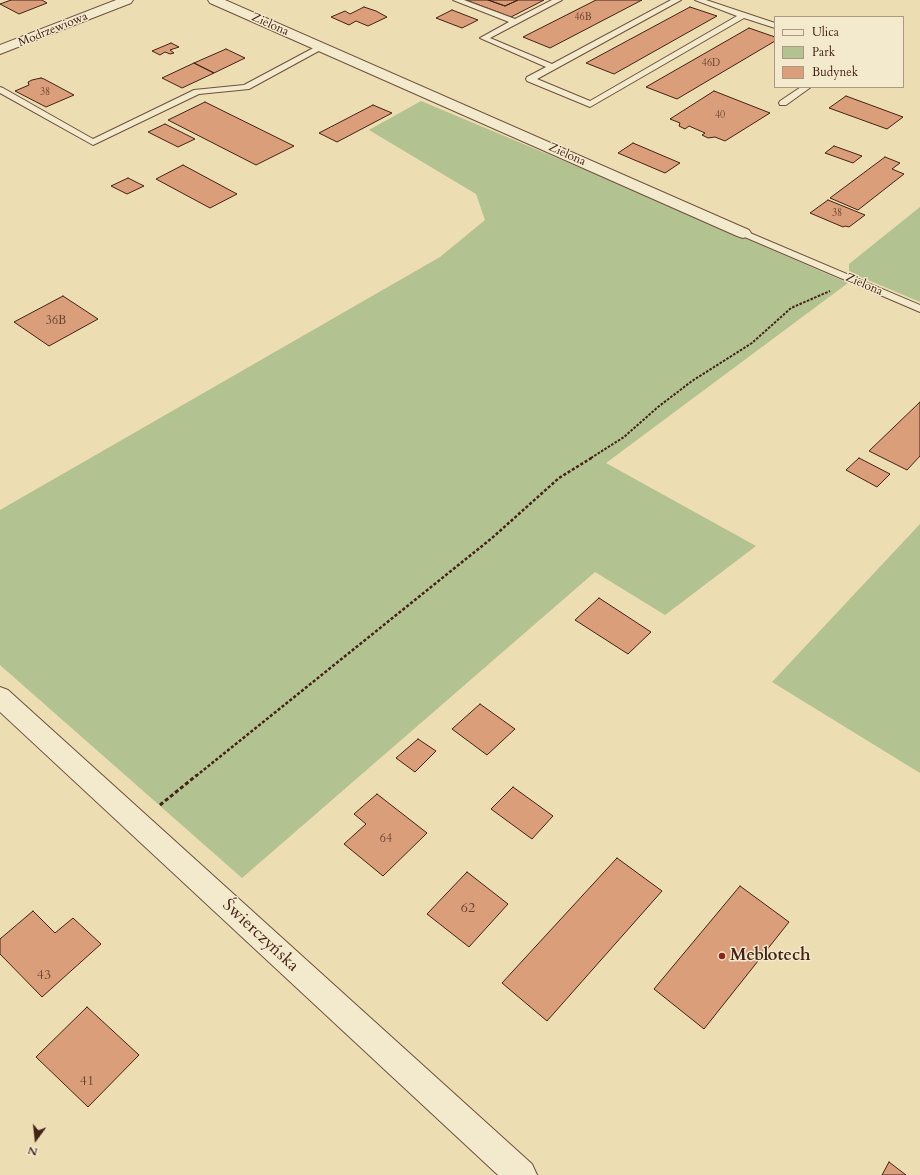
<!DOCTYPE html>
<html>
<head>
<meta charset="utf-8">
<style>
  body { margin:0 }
  #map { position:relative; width:920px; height:1175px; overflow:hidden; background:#ecddb2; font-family:Cardo,serif }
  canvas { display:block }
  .legend { position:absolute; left:774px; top:16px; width:130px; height:72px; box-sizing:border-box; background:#f3e9cd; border:1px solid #ad9983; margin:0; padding:5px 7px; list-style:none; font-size:12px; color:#442215 }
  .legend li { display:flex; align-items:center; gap:8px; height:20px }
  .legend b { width:20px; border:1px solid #ad9983 }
  .north { position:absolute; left:16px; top:1119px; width:40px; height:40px; -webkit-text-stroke:3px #f3e9cd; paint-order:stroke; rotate:195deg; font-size:11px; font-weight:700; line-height:16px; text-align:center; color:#442215 }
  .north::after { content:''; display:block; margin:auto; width:14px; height:18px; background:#442215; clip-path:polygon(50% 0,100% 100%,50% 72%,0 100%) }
</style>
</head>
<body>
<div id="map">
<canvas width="920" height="1175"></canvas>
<ul class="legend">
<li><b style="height:5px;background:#f3e9cd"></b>Ulica</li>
<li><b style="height:11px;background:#b2c291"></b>Park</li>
<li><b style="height:11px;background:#da9e7b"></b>Budynek</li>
</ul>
<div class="north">N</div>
</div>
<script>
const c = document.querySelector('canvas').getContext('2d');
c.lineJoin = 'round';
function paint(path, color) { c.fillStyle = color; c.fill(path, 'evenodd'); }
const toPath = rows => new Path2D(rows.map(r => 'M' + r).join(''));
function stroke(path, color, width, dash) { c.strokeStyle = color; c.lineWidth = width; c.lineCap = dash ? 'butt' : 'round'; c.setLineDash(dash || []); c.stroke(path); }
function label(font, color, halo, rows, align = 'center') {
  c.font = font + ' Cardo,serif'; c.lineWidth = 3; c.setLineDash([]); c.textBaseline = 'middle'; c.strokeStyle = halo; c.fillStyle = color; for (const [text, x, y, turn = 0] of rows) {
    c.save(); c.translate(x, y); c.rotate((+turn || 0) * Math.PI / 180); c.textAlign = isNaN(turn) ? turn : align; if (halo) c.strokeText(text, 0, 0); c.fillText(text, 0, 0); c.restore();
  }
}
paint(toPath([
  [421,101,669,205,848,283,606,463,756,546,665,615,595,572,242,878,0,665,0,510,440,257,485,220,476,194,369,130],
  [920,207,920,302,849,272,849,264],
  [920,524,920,773,772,682]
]), '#b2c291');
const building = toPath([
  [11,0,42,0,47,3,19,14,0,4,11,0],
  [466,0,488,0,505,6,518,0,544,0,511,17,466,0],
  [488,0,518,0,505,6,488,0],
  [596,0,642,0,550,48,523,37,596,0],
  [364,7,376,11,387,17,368,26,356,21,349,25,331,17,345,11,350,14,364,7],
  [690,7,717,16,614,74,586,63,690,7],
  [452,10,478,20,462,28,436,18,452,10],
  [749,28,775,37,775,41,677,99,646,87,749,28],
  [171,43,179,47,170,50,174,53,170,54,165,52,160,55,152,51,171,43],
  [226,49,245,58,214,73,194,63,226,49],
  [194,63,214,73,182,88,162,78,194,63],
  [41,78,44,79,74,95,46,107,15,91,29,85,28,82,32,80,41,78],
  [714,91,770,113,725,141,715,137,708,138,702,135,705,133,689,126,685,129,679,126,680,123,670,119,714,91],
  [846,96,903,117,887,129,829,108,846,96],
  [205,102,294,146,256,165,168,120,205,102],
  [373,105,392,113,337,142,319,133,373,105],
  [165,124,195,139,178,147,148,132,165,124],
  [633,143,680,163,665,173,618,153,633,143],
  [834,146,862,156,853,163,825,153,834,146],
  [885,157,900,163,892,169,904,174,858,210,830,198,885,157],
  [183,165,237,194,210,208,156,179,183,165],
  [128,178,144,186,127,194,111,186,128,178],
  [828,200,865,215,849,227,845,226,843,227,810,213,828,200],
  [63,296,98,319,49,346,14,322,63,296],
  [920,402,920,456,907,470,869,451,920,402],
  [859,458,890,474,877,487,846,470,859,458],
  [599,598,651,632,628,654,575,620,599,598],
  [480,704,515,729,487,755,452,729,480,704],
  [418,739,436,751,415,772,396,758,418,739],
  [513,787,553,816,532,839,491,809,513,787],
  [377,794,427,833,383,876,344,844,366,824,354,814,377,794],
  [617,858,662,891,547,1021,502,983,617,858],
  [467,872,508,904,469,947,427,914,467,872],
  [740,886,789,922,704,1029,654,989,740,886],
  [33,911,55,933,73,918,101,944,42,997,0,954,0,939,33,911],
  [87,1007,139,1055,88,1107,36,1057,87,1007],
  [889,1162,906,1175,882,1175,889,1162]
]);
paint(building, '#da9e7b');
stroke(building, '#442215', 1);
const service = toPath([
  [453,0,464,0,515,19,552,0,562,0,490,38,552,64,671,0,681,0,537,79,590,101,737,16,695,0,706,0,775,23,775,28,744,18,590,107,527,81,526,79,527,77,546,67,480,38,509,22,453,0],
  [319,45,325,45,326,47,249,89,199,94,93,145,0,93,0,87,3,88,93,139,194,90,244,85,319,45],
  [801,87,811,87,786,105,780,105,779,103,780,101,801,87],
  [743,230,920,305,920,312,740,235,738,233,743,230]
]);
const minor = toPath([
  [116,0,133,0,131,3,0,54,0,45,116,0],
  [208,0,225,0,749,230,751,233,749,236,743,238,737,236,210,3,208,0],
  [0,687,8,690,532,1164,537,1175,498,1175,0,712,0,687]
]);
stroke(service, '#6e513c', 2);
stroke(minor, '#6e513c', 2);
stroke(toPath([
  [591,458,624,437,658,407,692,381,752,343,791,308,830,291]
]), '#442215', 2, [2.5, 1.5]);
stroke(toPath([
  [196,776,492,538,559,478,593,457]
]), '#442215', 2.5, [3, 2]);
stroke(toPath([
  [160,805,197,775]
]), '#442215', 3, [4, 2.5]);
paint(service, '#f3e9cd');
paint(minor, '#f3e9cd');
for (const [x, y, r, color] of [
  [722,956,4,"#8f2418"]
]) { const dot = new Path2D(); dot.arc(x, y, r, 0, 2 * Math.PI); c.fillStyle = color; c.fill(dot); stroke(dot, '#f3e9cd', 1.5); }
label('10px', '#6a412e', null, [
  ["46B",583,18],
  ["46D",711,64],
  ["38",45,93],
  ["40",720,116],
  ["38",837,214]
]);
label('12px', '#442215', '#f3e9cd', [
  ["Zielona",270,25,24],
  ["Modrzewiowa",53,30,-22],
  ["Zielona",567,155,24],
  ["Zielona",864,285,23]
]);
label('12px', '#6a412e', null, [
  ["36B",56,321],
  ["64",386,839]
]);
label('14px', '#6a412e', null, [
  ["62",468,909],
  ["43",44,976],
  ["41",87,1082]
]);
label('17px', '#442215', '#f3e9cd', [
  ["Świerczyńska",260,936,43]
]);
label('bold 17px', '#442215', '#f3e9cd', [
  ["Meblotech",730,956]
], 'left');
</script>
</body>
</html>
